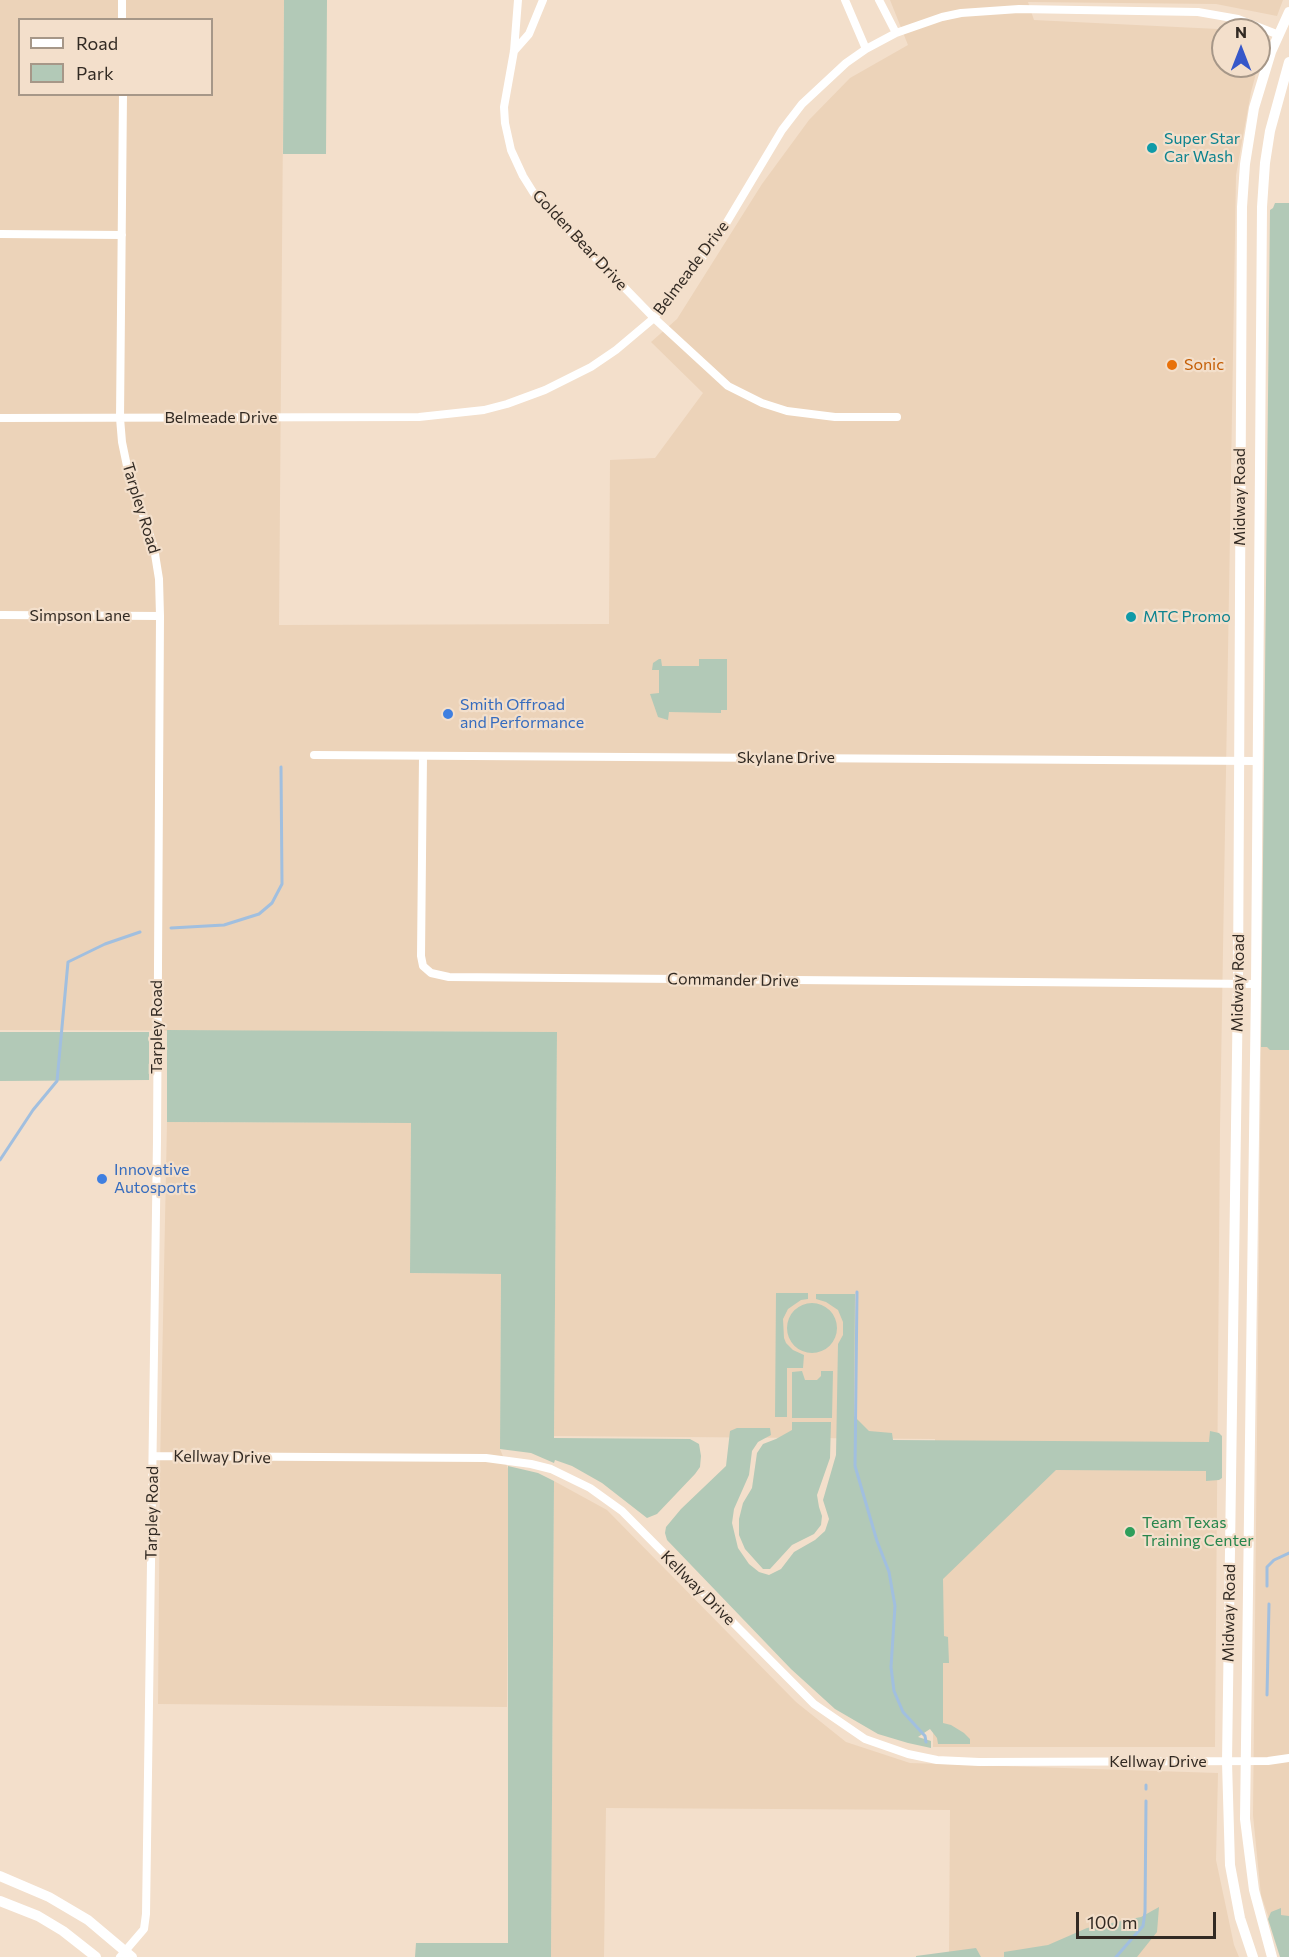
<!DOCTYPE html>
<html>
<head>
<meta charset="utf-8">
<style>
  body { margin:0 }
  #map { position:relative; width:1289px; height:1957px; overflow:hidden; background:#f3dfcb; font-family:Commissioner,sans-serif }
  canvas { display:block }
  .legend { position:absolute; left:18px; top:18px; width:195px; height:78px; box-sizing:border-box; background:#f3dfcb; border:2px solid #a69788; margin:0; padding:8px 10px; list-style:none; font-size:18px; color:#322a23 }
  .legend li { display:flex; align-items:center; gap:12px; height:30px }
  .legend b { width:30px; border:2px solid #a69788 }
  .north { position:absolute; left:1211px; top:18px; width:60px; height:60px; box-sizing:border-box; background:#f3dfcb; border:2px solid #a69788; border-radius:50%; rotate:0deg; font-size:16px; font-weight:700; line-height:24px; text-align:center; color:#322a23 }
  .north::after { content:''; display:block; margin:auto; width:21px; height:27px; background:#3657c9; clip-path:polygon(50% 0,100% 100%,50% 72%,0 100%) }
  .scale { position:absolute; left:1076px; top:1912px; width:140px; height:27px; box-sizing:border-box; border:3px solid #322a23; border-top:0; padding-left:8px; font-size:18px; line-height:21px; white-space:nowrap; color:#322a23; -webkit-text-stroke:4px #f3dfcb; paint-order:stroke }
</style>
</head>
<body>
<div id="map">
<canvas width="1289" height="1957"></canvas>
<ul class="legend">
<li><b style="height:8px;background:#fff"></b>Road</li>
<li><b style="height:16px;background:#b2c9b7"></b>Park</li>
</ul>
<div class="north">N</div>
<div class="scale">100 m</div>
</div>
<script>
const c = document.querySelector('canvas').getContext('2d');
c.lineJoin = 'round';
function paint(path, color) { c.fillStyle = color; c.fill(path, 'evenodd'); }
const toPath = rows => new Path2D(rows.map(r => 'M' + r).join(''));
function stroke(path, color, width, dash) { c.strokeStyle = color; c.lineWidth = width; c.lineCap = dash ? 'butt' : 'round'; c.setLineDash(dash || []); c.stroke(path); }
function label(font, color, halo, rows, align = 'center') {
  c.font = font + ' Commissioner,sans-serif'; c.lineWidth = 4.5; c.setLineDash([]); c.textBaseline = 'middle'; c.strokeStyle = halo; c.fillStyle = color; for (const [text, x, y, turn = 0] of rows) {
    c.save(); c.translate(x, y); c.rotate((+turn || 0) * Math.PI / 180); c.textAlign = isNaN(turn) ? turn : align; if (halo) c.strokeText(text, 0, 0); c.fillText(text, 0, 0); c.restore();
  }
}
paint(toPath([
  [0,0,284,0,279,625,609,624,610,460,655,458,703,393,651,342,677,319,762,184,809,120,850,78,908,45,890,0,1283,0,1277,16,1216,4,1028,2,1034,20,1218,29,1223,30,1223,66,1258,66,1251,92,1236,175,1220,1128,1215,1747,933,1747,935,1439,554,1436,557,1032,0,1030],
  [20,20,212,20,212,94,20,94],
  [1261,1047,1289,1047,1289,1957,1282,1957,1261,1895,1253,1815],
  [167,1122,411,1123,410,1273,501,1274,500,1449,509,1471,507,1707,158,1704,160,1468],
  [554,1481,607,1510,796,1702,846,1742,910,1763,1218,1773,1216,1860,1234,1945,1239,1957,949,1957,950,1810,606,1808,604,1957,551,1957]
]), '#ecd3b9');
paint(toPath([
  [284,0,327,0,326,154,283,154],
  [1275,203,1289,203,1289,1050,1270,1050,1267,1047,1261,1047,1270,210,1273,208],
  [659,659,661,659,662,666,699,666,699,659,727,659,727,710,721,710,721,713,669,712,668,720,658,717,650,694,659,693,659,670,652,670,653,663],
  [167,1030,557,1032,554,1438,690,1439,699,1444,701,1456,700,1467,695,1474,657,1514,647,1518,602,1483,572,1466,555,1460,554,1463,531,1453,500,1449,501,1274,410,1273,411,1123,167,1122],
  [0,1032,149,1032,149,1080,0,1081],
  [776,1293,808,1293,808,1299,801,1300,788,1309,783,1319,784,1338,786,1343,793,1350,804,1355,803,1368,787,1368,787,1417,775,1417],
  [816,1294,855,1294,854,1416,869,1431,892,1433,893,1440,1209,1442,1210,1431,1219,1433,1222,1436,1222,1478,1219,1480,1206,1481,1206,1471,1056,1470,943,1579,944,1636,948,1637,949,1663,943,1663,943,1723,951,1725,964,1733,970,1739,970,1744,938,1744,937,1738,930,1729,918,1737,931,1741,931,1748,908,1743,878,1734,835,1709,791,1669,667,1540,665,1533,666,1527,681,1509,726,1466,730,1431,737,1428,770,1428,771,1435,758,1442,752,1451,749,1475,734,1509,732,1523,738,1548,749,1564,759,1572,769,1575,781,1569,794,1552,815,1540,825,1531,829,1519,823,1500,836,1455,838,1344,843,1335,843,1322,838,1310,826,1302,816,1299],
  '787 1328a25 25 0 1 1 50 0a25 25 0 1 1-50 0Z',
  [802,1371,805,1380,817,1380,821,1376,821,1371,833,1371,832,1418,792,1418,792,1372],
  [792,1422,831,1422,830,1458,817,1495,819,1507,822,1516,821,1525,814,1534,792,1545,770,1569,763,1569,745,1549,739,1535,739,1519,743,1503,752,1488,757,1453,763,1444,776,1439,792,1430],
  [508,1466,538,1473,554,1481,551,1957,415,1957,416,1943,508,1943],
  [1159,1907,1157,1932,1137,1957,1004,1957,1004,1952,1048,1945,1087,1928,1141,1917],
  [1281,1908,1281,1915,1289,1916,1289,1957,1280,1957,1268,1919,1271,1912],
  [976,1948,981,1957,916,1957,916,1956]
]), '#b2c9b7');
stroke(toPath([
  [171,928,224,925,259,914,272,903,282,884,281,767],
  [0,1160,33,1110,57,1081,68,962,105,944,140,932],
  [857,1292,855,1466,877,1541,889,1572,895,1606,891,1667,894,1691,903,1712,925,1736,926,1742],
  [1267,1586,1267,1567,1274,1560,1289,1553],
  [1267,1695,1269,1604],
  [1146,1789,1146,1785],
  [1116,1957,1143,1926,1145,1912,1146,1801]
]), '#a1bfdf', 3);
stroke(toPath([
  [122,0,122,20],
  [518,0,514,51,504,107,505,123,511,150,523,176,533,192,550,211,654,318,728,386,762,403,787,411,835,417,897,417],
  [845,0,866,49],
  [879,0,896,33],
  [514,51,529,34,543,0],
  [0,234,122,235],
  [0,418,419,417,484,410,507,404,545,390,591,367,616,350,654,318,688,277,721,232,782,130,802,104,846,63,866,49,896,33,942,17,961,13,1019,9,1198,12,1238,19,1279,35],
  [0,615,160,616],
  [314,755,1258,761],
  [423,757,421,956,423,966,431,973,449,977,1256,984],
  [153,1456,486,1458,531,1464,551,1469,590,1488,622,1511,814,1704,865,1739,908,1754,937,1760,979,1762,1268,1761,1289,1758],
  [120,1957,144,1929,146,1914,157,1141,160,616,159,579,154,548,127,466,122,442,120,418,123,94]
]), '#fff', 8);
stroke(toPath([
  [0,1876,49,1897,88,1920,132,1957],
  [0,1901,38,1916,63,1931,96,1957],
  [1253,1957,1240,1918,1230,1865,1227,1762,1238,984,1242,207,1245,164,1254,108,1271,52,1289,12],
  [1272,1957,1254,1890,1245,1819,1256,984,1262,207,1265,163,1270,131,1289,62]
]), '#fff', 10);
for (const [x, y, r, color] of [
  [1152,148,6,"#0f9aa8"],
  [1172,365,6,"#e8710a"],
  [1131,617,6,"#0f9aa8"],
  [448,714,6,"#3f7fe0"],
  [102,1179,6,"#3f7fe0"],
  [1130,1532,6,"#2e9e5b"]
]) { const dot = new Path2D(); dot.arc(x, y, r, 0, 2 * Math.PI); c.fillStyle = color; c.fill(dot); stroke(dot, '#f3dfcb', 2); }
label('16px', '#0d838f', '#f3dfcb', [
  ["Super Star",1164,139],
  ["Car Wash",1164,157],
  ["MTC Promo",1143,617]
], 'left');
label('16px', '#322a23', '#f3dfcb', [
  ["Golden Bear Drive",580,240,47],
  ["Belmeade Drive",691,268,-53],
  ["Belmeade Drive",221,418],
  ["Midway Road",1240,497,-90],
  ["Tarpley Road",141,508,73],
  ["Simpson Lane",80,616],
  ["Skylane Drive",786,758],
  ["Commander Drive",733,980,1],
  ["Midway Road",1238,983,-89],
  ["Tarpley Road",157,1027,-90],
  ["Kellway Drive",222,1457,1],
  ["Tarpley Road",152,1513,-89],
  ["Kellway Drive",698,1588,45],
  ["Midway Road",1229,1613,-89],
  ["Kellway Drive",1158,1762]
]);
label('16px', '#c56008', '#f3dfcb', [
  ["Sonic",1184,365]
], 'left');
label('16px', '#366cbe', '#f3dfcb', [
  ["Smith Offroad",460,705],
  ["and Performance",460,723],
  ["Innovative",114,1170],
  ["Autosports",114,1188]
], 'left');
label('16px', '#27864d', '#f3dfcb', [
  ["Team Texas",1142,1523],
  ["Training Center",1142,1541]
], 'left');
</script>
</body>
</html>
